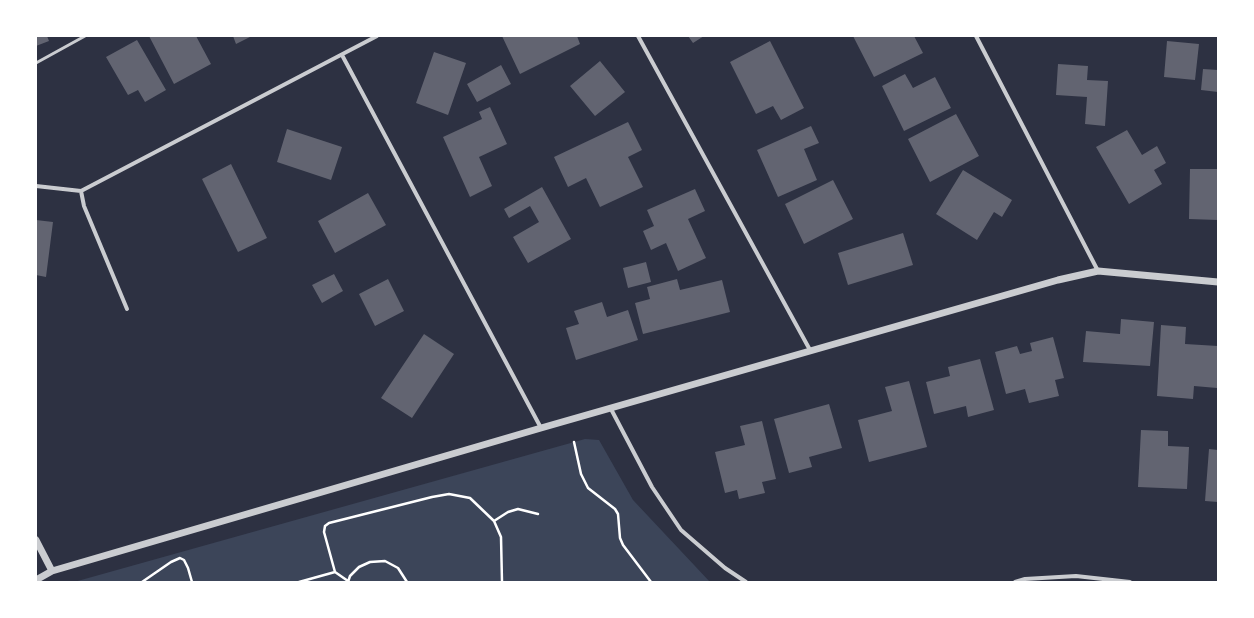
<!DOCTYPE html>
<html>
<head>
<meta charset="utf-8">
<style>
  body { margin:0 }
  #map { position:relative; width:1254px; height:618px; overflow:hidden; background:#2d3142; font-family:"Source Sans 3",sans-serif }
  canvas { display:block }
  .frame { position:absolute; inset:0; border:37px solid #fff; pointer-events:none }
</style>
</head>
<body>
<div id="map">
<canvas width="1254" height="618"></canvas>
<div class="frame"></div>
</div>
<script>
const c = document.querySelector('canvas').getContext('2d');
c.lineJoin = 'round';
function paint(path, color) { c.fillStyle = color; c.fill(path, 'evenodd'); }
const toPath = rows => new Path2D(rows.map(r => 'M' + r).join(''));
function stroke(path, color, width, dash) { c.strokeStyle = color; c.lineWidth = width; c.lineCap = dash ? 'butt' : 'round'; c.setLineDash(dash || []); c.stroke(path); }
paint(toPath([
  [585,439,599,440,633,500,710,582,74,582]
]), '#3c4559');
paint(toPath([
  [36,36,47,36,49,41,36,46],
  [149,36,196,36,211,64,174,84],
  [233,36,252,36,236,44],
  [502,36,577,36,580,44,520,74],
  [688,36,704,36,693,43],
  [853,36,914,36,923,53,874,77],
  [137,40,166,90,145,102,138,90,128,95,106,57],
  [770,41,804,108,781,120,773,106,756,114,730,62],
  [1167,41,1199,44,1195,80,1164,77],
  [434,52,466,63,448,115,416,103],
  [600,61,625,92,595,116,570,86],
  [1058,64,1088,66,1087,80,1108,81,1105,126,1085,124,1087,97,1056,95],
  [501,65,511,84,477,102,467,84],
  [1203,69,1218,70,1218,92,1201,90],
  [905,74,913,88,935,77,951,108,904,131,882,86],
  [490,107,507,144,479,157,492,186,470,197,443,137,482,119,479,112],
  [956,114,979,156,930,182,908,139],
  [628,122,642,150,628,157,643,187,600,207,586,178,568,187,554,157],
  [811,126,819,143,804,149,817,180,778,197,757,150],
  [287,129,342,147,331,180,277,162],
  [1127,130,1142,155,1157,146,1166,163,1154,170,1162,184,1129,204,1096,147],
  [231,164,267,238,238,252,202,179],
  [1190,169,1218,169,1218,220,1189,219],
  [963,170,1012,200,1002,217,994,212,977,240,936,214],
  [833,180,853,219,804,244,785,204],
  [542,187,571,239,528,263,513,237,539,222,530,206,509,218,504,209],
  [695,189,705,211,688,219,706,258,678,271,666,243,651,250,643,231,654,226,647,210],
  [368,193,386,225,335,253,318,221],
  [36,220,53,222,46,277,36,275],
  [903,233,913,265,848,285,838,253],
  [646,262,651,282,628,288,623,268],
  [334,274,343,291,322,303,312,285],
  [388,279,404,311,375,326,359,294],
  [677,279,680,290,722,280,730,312,643,334,635,303,650,299,647,287],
  [602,302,607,317,628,310,638,340,576,360,566,328,579,324,574,311],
  [1121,319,1154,322,1150,366,1083,362,1086,331,1120,334],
  [1161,325,1186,327,1185,344,1218,346,1217,388,1194,386,1193,399,1157,396],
  [424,334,454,354,412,418,381,398],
  [1053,337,1064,378,1055,380,1059,396,1029,403,1025,389,1006,394,995,352,1017,346,1020,354,1032,351,1030,343],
  [980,359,994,410,968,417,966,406,934,414,926,382,950,376,948,367],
  [909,381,927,447,869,462,858,420,892,411,885,387],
  [829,404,842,448,809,457,812,467,789,473,774,419],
  [762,421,776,479,762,482,765,493,739,499,737,490,725,493,715,452,745,445,740,426],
  [1141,430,1168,431,1168,446,1189,447,1187,489,1138,487],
  [1209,449,1218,450,1218,502,1205,501]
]), '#626471');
stroke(toPath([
  [574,442,581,474,588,488,615,509,618,514,620,538,623,545,651,582],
  [494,521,508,512,518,509,538,514],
  [335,572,348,581],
  [142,582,171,562,180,558,184,560,188,568,192,582],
  [299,582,335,572,324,532,325,526,329,523,432,497,449,494,470,498,494,521,501,537,502,582],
  [348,582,350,576,359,567,370,562,385,561,398,568,407,582]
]), '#fff', 2.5);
stroke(toPath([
  [36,63,85,36]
]), '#caccd0', 3);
stroke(toPath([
  [638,36,810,350],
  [976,36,1098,271],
  [342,55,541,428],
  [36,186,81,191,377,36],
  [81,191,84,206,127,309],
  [611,409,652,487,681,530,725,568,746,582],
  [1015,582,1025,579,1076,576,1130,582]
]), '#caccd0', 4);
stroke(toPath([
  [36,540,52,571],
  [36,580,52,571,541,428,1058,280,1098,271,1218,282]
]), '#caccd0', 7);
</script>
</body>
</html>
